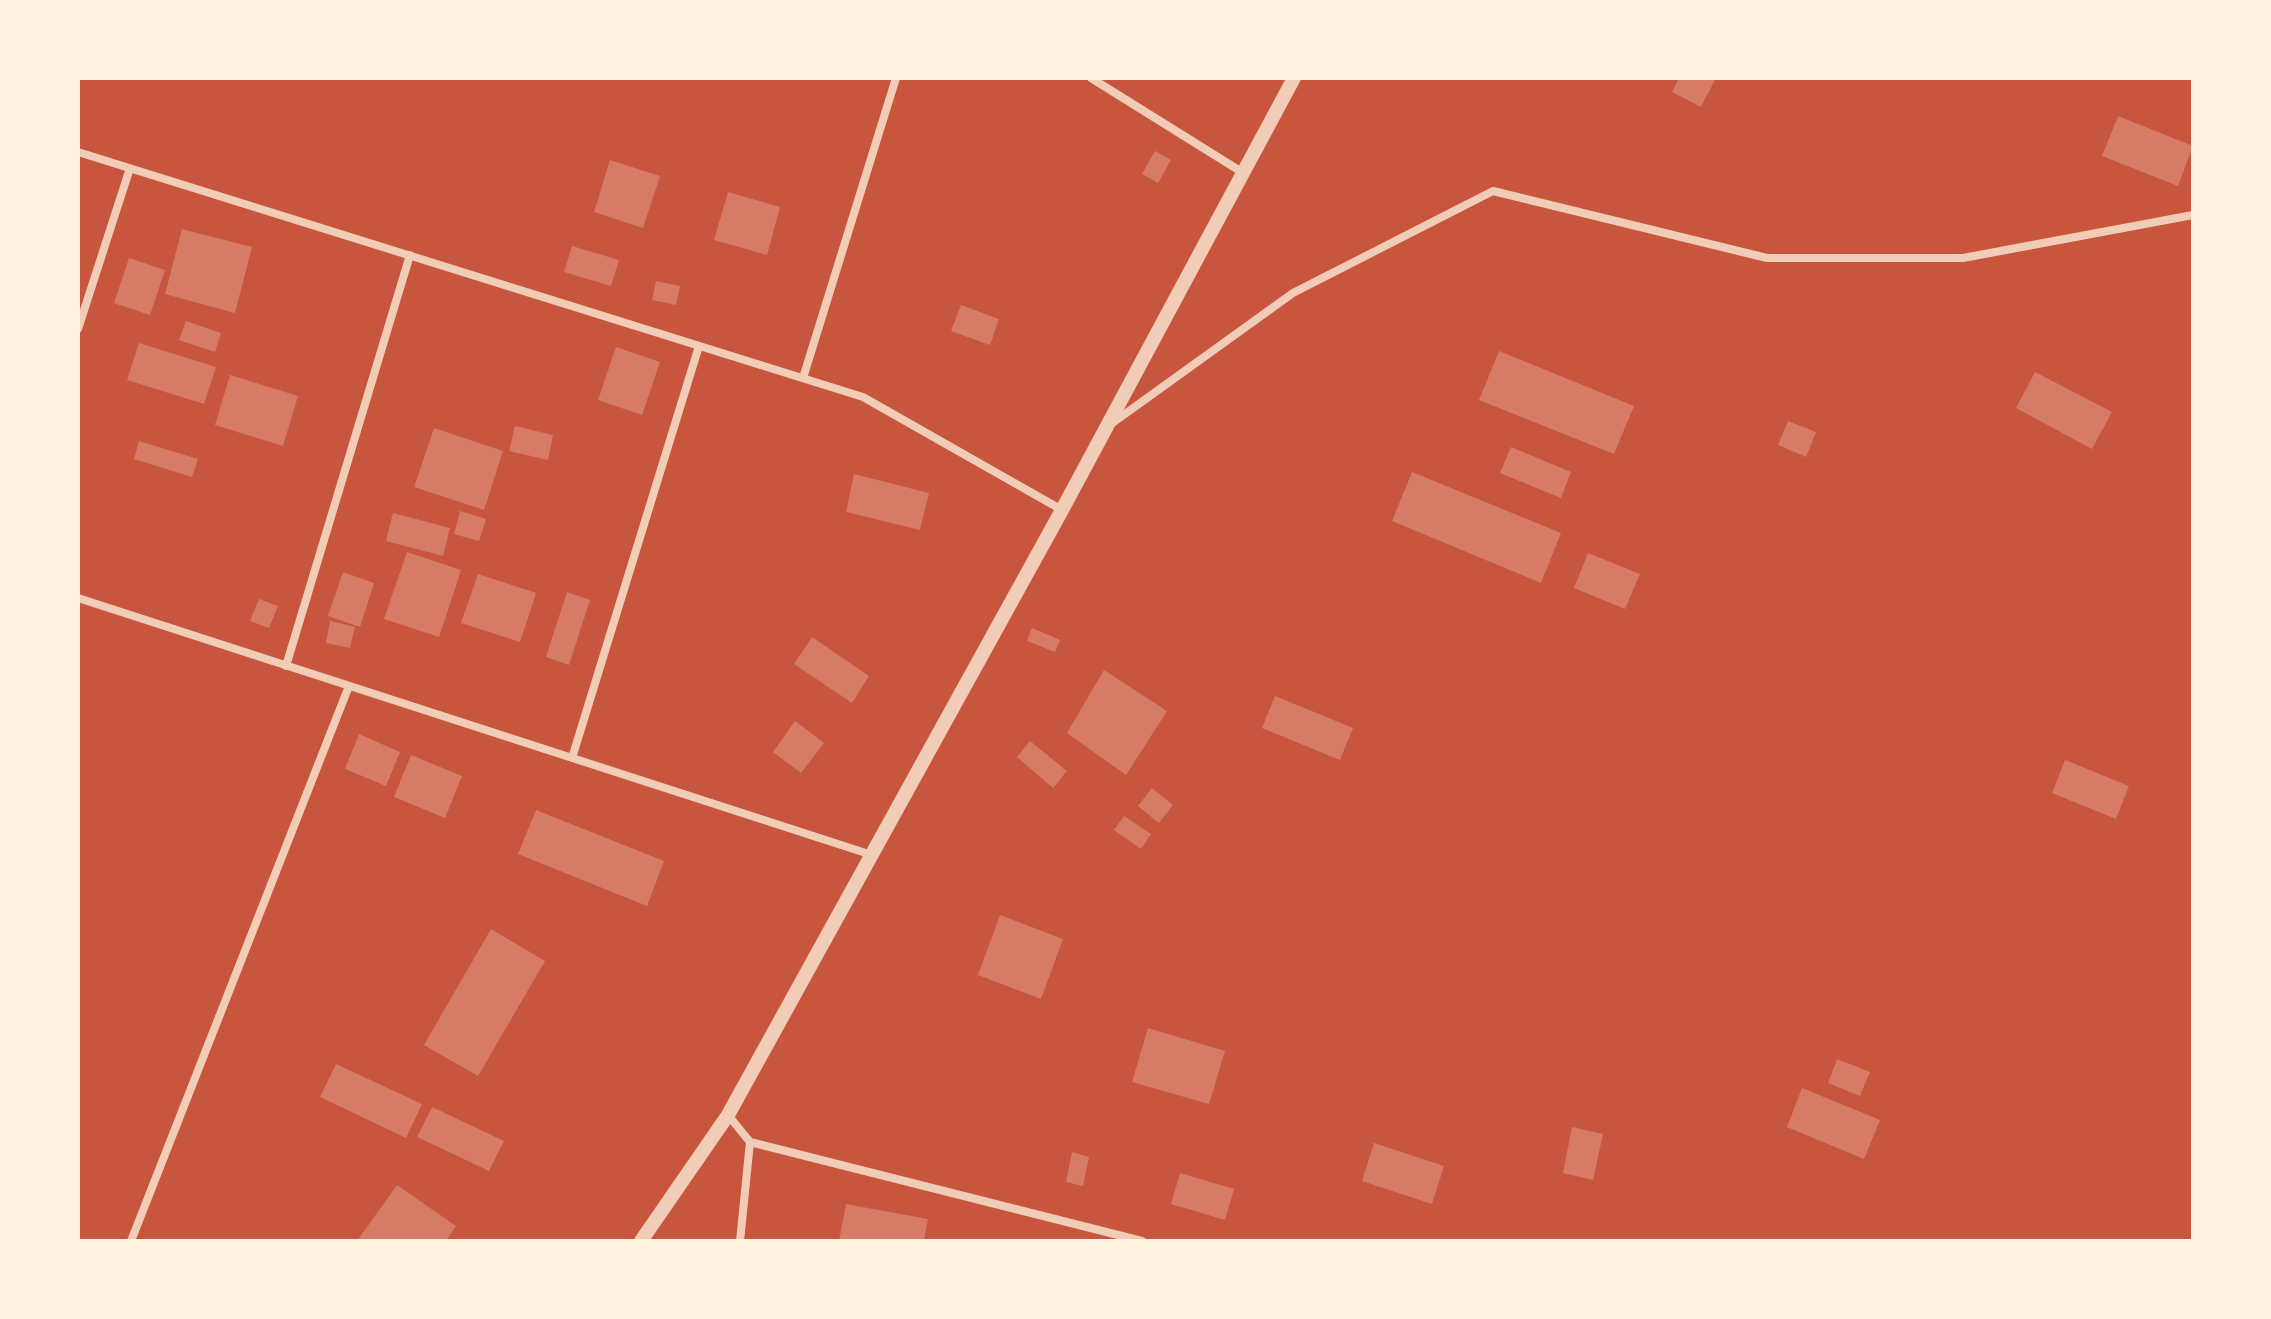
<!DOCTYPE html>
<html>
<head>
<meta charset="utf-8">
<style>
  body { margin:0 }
  #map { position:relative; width:2271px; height:1319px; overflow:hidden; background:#c8553d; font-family:Lato,sans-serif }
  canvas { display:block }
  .frame { position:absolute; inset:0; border:80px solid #fff3e0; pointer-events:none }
</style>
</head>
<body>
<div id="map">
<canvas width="2271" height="1319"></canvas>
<div class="frame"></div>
</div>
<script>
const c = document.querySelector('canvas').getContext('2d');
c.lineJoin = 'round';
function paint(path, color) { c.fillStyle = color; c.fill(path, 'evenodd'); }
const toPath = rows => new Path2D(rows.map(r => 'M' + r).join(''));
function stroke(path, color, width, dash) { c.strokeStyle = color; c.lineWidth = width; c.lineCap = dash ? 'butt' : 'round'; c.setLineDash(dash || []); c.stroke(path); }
paint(toPath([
  [1679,78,1716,78,1701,107,1672,92],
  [2118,116,2193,146,2178,186,2102,156],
  [1155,151,1171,160,1158,183,1142,174],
  [610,160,660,176,643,228,594,212],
  [728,192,780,207,767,255,714,240],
  [182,229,252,247,235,313,165,294],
  [572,246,619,260,611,286,564,272],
  [129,258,165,270,150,315,114,303],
  [656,281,680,286,676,305,652,300],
  [961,305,999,319,990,345,951,331],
  [186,321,221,333,215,352,179,340],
  [139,343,216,367,204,404,127,380],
  [616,347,660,362,642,415,598,400],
  [1499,351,1634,406,1614,454,1479,400],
  [2035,372,2112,412,2092,449,2016,408],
  [230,375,298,396,283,446,215,425],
  [1788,421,1816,432,1806,457,1778,445],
  [515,426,553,435,548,460,509,451],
  [434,428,503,451,484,510,414,487],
  [139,441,198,459,192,477,134,459],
  [1511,447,1571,472,1561,498,1500,473],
  [1412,472,1561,533,1541,583,1392,521],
  [854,474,929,493,920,530,846,512],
  [460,511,486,519,479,541,454,534],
  [393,513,450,528,443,556,386,541],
  [407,552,461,570,439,637,384,619],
  [1588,553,1640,574,1625,609,1574,588],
  [343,572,374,583,360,627,328,616],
  [478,574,536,593,520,642,461,623],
  [567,592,590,600,569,665,546,657],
  [259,599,278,606,269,628,250,621],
  [330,621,355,627,350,648,326,643],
  [1032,628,1060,640,1055,652,1027,641],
  [812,637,869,676,852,703,794,664],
  [1104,670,1167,711,1126,775,1067,733],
  [1275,696,1353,728,1340,760,1262,728],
  [795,721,824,743,801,773,773,752],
  [359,734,400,752,386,786,345,769],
  [1030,741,1067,771,1053,788,1017,757],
  [411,755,462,776,445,818,394,797],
  [2065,760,2129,786,2116,819,2052,793],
  [1152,788,1173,805,1159,823,1138,806],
  [536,810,664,861,647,906,518,854],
  [1124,816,1151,834,1141,849,1114,830],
  [1000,915,1063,939,1041,999,978,975],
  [491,929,545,961,478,1076,424,1045],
  [1148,1028,1225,1051,1209,1104,1132,1082],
  [1837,1059,1870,1072,1860,1096,1828,1083],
  [336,1064,422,1104,406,1138,320,1097],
  [1802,1088,1880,1120,1864,1159,1787,1127],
  [432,1107,504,1141,489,1171,417,1137],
  [1572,1127,1603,1134,1593,1180,1563,1173],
  [1374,1143,1444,1166,1432,1204,1362,1181],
  [1072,1152,1089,1157,1083,1186,1066,1182],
  [1180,1173,1234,1189,1225,1220,1171,1204],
  [397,1185,456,1226,446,1241,357,1241],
  [846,1204,928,1219,924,1241,839,1241]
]), '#d67c66');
stroke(toPath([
  [1091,78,1245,174],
  [78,152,863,397,1062,510],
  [78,329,130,168],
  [803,378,896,78],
  [1111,424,1293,293,1493,191,1767,258,1963,258,2193,215],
  [78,598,872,855],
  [286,666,410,255],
  [572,758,699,346],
  [728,1115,750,1142,1142,1241],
  [131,1241,349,686],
  [740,1241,750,1142]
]), '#f1ccb7', 8);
stroke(toPath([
  [641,1241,728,1115,1062,510,1294,78]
]), '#f1ccb7', 14);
</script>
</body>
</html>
